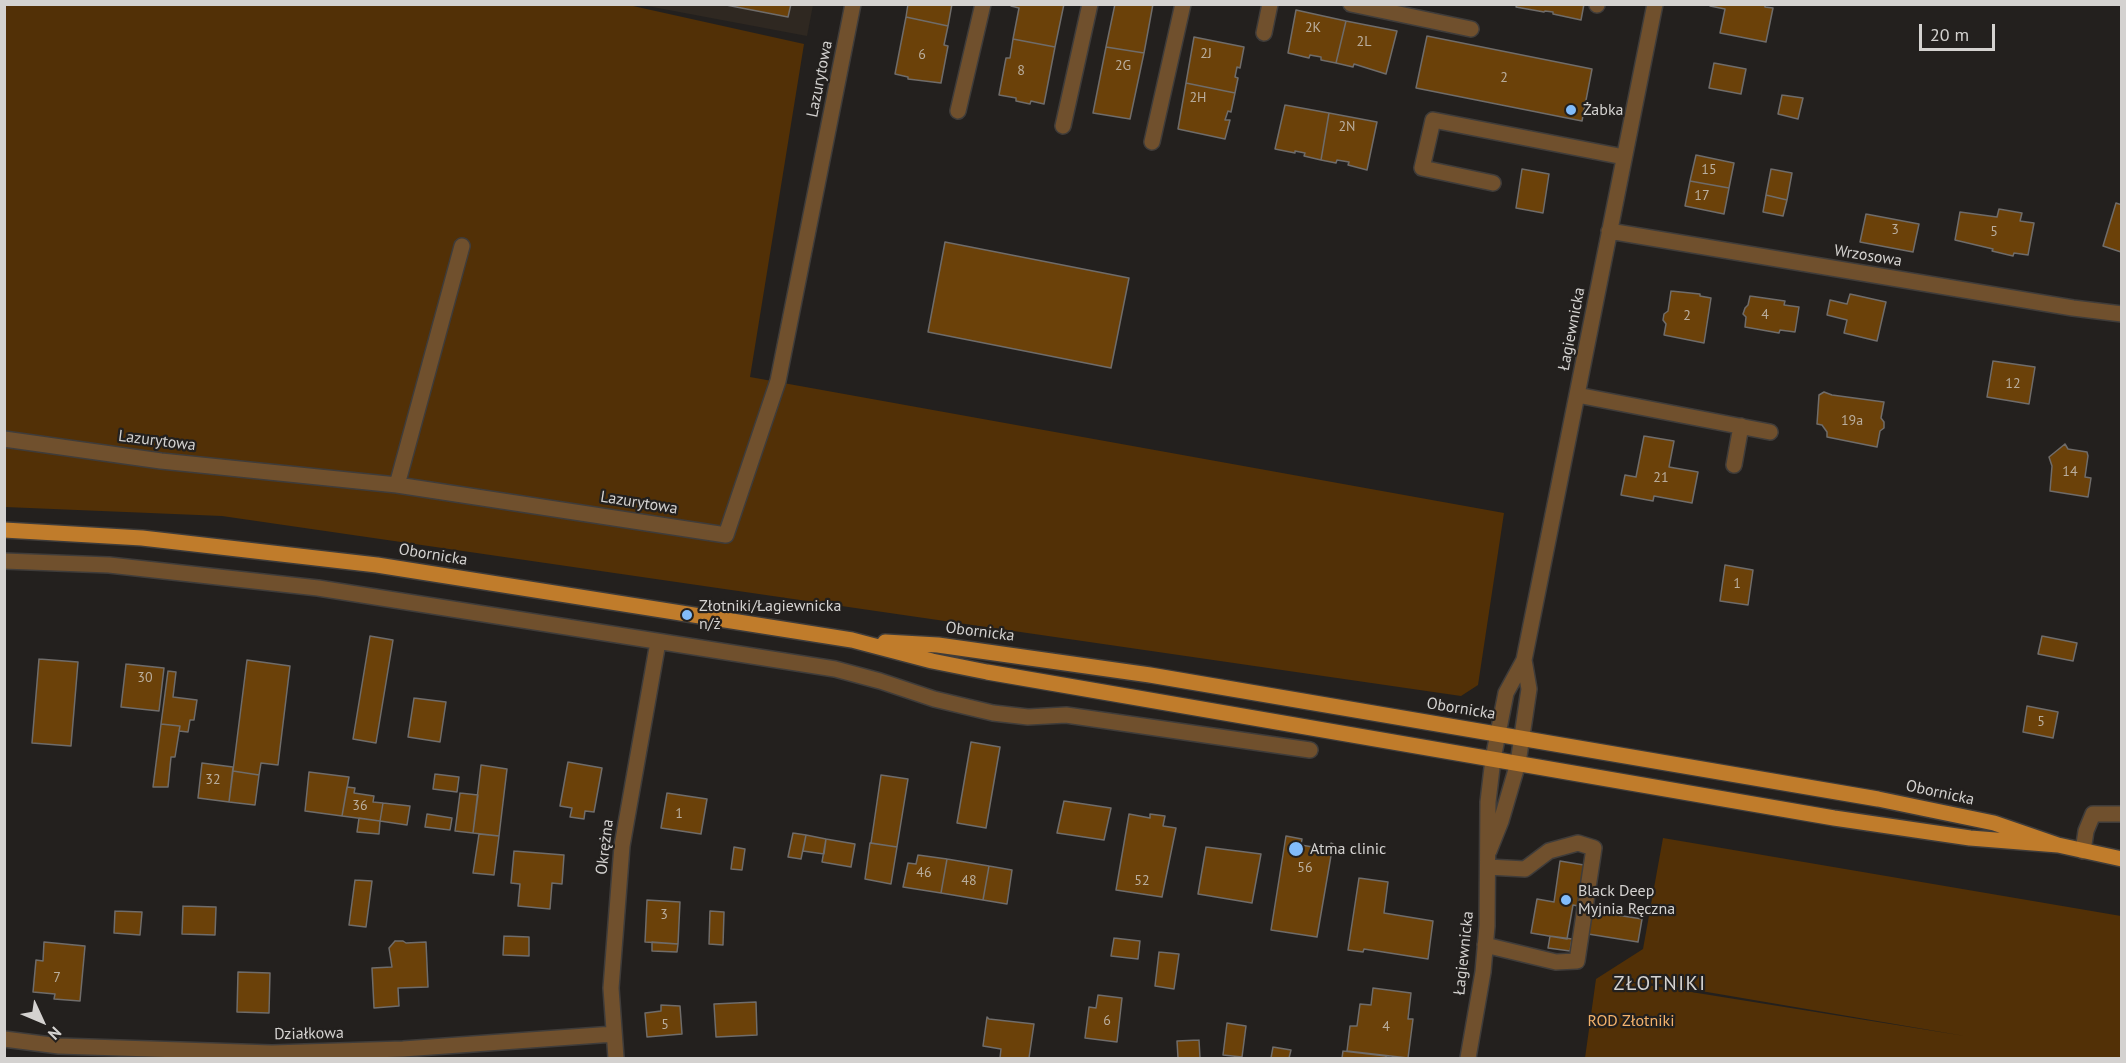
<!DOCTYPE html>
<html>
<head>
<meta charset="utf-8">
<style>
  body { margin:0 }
  #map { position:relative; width:2126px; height:1063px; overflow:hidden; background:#23201e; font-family:"PT Sans",sans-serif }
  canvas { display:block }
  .frame { position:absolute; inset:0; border:6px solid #d4d2d0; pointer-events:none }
  .north { position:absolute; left:12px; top:991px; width:60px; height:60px; -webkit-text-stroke:4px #23201e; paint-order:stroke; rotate:134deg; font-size:16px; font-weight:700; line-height:24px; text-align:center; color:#d4d2d0 }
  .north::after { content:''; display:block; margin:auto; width:21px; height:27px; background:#d4d2d0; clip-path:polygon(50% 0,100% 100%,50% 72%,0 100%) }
  .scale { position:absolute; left:1919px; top:24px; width:76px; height:27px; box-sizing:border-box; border:3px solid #d4d2d0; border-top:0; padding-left:8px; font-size:18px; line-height:21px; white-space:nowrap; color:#d4d2d0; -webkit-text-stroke:4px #23201e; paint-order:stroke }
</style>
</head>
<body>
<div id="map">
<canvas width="2126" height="1063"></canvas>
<div class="frame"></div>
<div class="north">N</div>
<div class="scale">20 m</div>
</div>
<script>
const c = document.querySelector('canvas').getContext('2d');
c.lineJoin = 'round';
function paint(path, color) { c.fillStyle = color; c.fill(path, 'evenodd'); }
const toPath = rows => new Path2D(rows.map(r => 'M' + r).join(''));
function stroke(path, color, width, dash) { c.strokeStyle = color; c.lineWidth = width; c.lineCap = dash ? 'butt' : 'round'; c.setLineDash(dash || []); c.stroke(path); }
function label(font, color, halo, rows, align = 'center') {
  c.font = font + ' "PT Sans",sans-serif'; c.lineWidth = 4.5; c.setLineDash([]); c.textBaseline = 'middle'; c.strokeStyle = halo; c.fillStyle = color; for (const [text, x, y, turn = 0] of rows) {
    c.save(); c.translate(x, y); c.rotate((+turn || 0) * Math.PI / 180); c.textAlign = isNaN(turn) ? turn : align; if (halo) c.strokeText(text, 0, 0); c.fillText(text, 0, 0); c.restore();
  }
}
paint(toPath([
  [642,5,813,5,807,36]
]), '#2f2821');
paint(toPath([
  [624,4,804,44,750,377,1504,513,1478,685,1461,696,222,516,5,507,5,5],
  [1663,838,2121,916,2121,1058,1585,1058,1596,979,1643,949],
  [1619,981,1660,984,1965,1036,1660,987]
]), '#523006');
const building = toPath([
  [721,4,791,4,788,17,721,4],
  [908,4,952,4,948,26,906,17,908,4],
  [1011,4,1064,4,1055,47,1013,39,1019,8,1011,6,1011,4],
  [1115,4,1153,4,1144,53,1106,47,1115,4],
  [1517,4,1584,4,1581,20,1553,14,1553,12,1545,11,1544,12,1516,7,1517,4],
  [1710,4,1765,4,1765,7,1773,8,1766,42,1720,33,1725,9,1710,6,1710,4],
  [1296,10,1346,21,1336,63,1321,60,1321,57,1310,55,1309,58,1288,53,1296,10],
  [906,17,948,26,944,45,948,46,941,83,908,79,908,77,895,74,906,17],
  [1346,21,1397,31,1386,74,1354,64,1353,67,1336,63,1346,21],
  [1427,36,1592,69,1582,121,1416,88,1427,36],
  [1194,37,1244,47,1240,68,1237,67,1235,77,1238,78,1235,93,1186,83,1194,37],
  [1013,39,1055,47,1044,104,1031,101,1030,104,1016,101,1016,98,999,95,1006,58,1010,58,1013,39],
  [1106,47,1144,53,1130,119,1093,113,1106,47],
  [1714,63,1746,69,1741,94,1709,88,1714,63],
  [1186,83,1235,93,1231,112,1228,111,1225,120,1230,120,1225,139,1178,129,1186,83],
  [1782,95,1803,98,1798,119,1778,114,1782,95],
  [1285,105,1329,113,1321,160,1304,156,1305,153,1295,151,1295,153,1275,149,1285,105],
  [1329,113,1377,122,1367,170,1348,165,1349,162,1337,160,1336,163,1321,160,1329,113],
  [1696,155,1734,163,1729,188,1690,181,1696,155],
  [1522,169,1549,174,1543,213,1516,208,1522,169],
  [1771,169,1792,173,1787,200,1766,195,1771,169],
  [1690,181,1729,188,1724,214,1685,206,1690,181],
  [1766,195,1787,200,1783,216,1763,212,1766,195],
  [2116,203,2122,205,2122,255,2121,252,2103,246,2116,203],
  [1999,209,2022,213,2020,221,2034,223,2028,255,2014,253,2013,256,1992,251,1993,249,1955,240,1960,212,1997,217,1999,209],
  [1866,214,1919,224,1913,252,1860,242,1866,214],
  [945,242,1129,278,1111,368,928,332,945,242],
  [1671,291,1700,294,1700,296,1711,298,1704,343,1664,335,1666,324,1663,320,1664,314,1668,311,1671,291],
  [1850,294,1886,302,1877,341,1844,333,1847,320,1827,315,1830,300,1847,304,1850,294],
  [1750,296,1785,301,1784,305,1799,307,1795,332,1780,330,1779,333,1745,327,1746,317,1743,314,1745,308,1748,305,1750,296],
  [1993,361,2035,367,2029,404,1987,397,1993,361],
  [1824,392,1832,395,1884,402,1881,418,1884,422,1884,428,1880,431,1877,447,1827,437,1827,432,1822,425,1817,424,1819,395,1824,392],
  [1644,436,1674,441,1669,467,1698,472,1692,503,1654,496,1653,501,1621,495,1625,475,1636,477,1644,436],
  [2065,444,2068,449,2087,452,2088,456,2085,477,2091,478,2088,497,2050,491,2052,466,2049,457,2065,444],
  [1725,565,1753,570,1748,605,1720,601,1725,565],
  [370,636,393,640,376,743,353,739,370,636],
  [2042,636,2077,643,2073,661,2038,654,2042,636],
  [39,659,78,662,71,746,32,743,39,659],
  [247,660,290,666,278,765,261,763,259,775,233,771,247,660],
  [126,664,164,668,159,711,121,707,126,664],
  [168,671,176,672,173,697,197,700,194,720,190,720,188,732,179,731,180,726,161,724,168,671],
  [414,698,446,702,440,742,408,737,414,698],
  [2027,706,2058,712,2053,738,2023,732,2027,706],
  [161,724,180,726,175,757,171,757,168,787,153,787,161,724],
  [971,742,1000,747,986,828,957,823,971,742],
  [568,762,602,768,594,812,585,811,584,819,570,817,572,808,560,806,568,762],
  [202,763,233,767,229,802,198,798,202,763],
  [481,765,507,769,499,836,473,833,481,765],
  [233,771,259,775,255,805,229,802,233,771],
  [309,772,349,777,342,816,305,811,309,772],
  [435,774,459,777,457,792,433,789,435,774],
  [881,775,908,779,897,847,871,843,881,775],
  [347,787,355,788,354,793,374,796,373,802,383,803,380,821,342,816,347,787],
  [460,793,478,795,473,833,455,831,460,793],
  [667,793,707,799,701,834,661,828,667,793],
  [1064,801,1111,808,1104,840,1057,833,1064,801],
  [383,803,410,806,407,825,380,821,383,803],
  [427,814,452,818,450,830,425,827,427,814],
  [1129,814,1150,818,1150,814,1165,816,1163,826,1176,828,1162,897,1116,890,1129,814],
  [359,818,380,821,379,834,357,832,359,818],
  [793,833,806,835,801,859,788,857,793,833],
  [479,834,499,836,494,875,473,873,479,834],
  [806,835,826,839,824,854,803,851,806,835],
  [1286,836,1302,839,1301,845,1330,850,1331,843,1333,844,1317,937,1271,930,1286,836],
  [826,839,855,844,851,867,822,862,826,839],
  [870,843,897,847,891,884,865,879,870,843],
  [734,847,745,849,742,870,731,869,734,847],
  [1206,847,1261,854,1252,903,1198,894,1206,847],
  [514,851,564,855,562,884,552,883,550,909,518,906,520,884,511,883,514,851],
  [918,855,947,859,941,893,903,887,908,863,916,864,918,855],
  [947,859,989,866,983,900,941,893,947,859],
  [1560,861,1584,865,1578,906,1573,905,1567,939,1531,933,1537,899,1554,902,1560,861],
  [989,866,1012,870,1007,904,983,900,989,866],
  [1359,878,1388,882,1384,913,1433,921,1428,959,1364,949,1363,952,1348,950,1359,878],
  [355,880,372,881,366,927,349,925,355,880],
  [647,900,680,902,678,944,645,942,647,900],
  [183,906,216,907,215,935,182,934,183,906],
  [115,911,142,912,140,935,114,933,115,911],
  [710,911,724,912,723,945,709,944,710,911],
  [1591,911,1642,919,1638,942,1588,934,1591,911],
  [504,936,529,937,529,956,503,955,504,936],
  [1550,936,1572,939,1570,951,1548,948,1550,936],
  [1114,938,1140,941,1138,959,1111,956,1114,938],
  [395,941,403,941,406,943,426,942,428,987,398,988,399,1006,374,1008,372,968,392,967,389,948,395,941],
  [44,942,85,946,80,1001,54,999,55,994,33,992,36,960,43,961,44,942],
  [652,942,678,944,677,952,652,951,652,942],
  [1159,952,1179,954,1174,989,1155,986,1159,952],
  [238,972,270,973,269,1013,237,1012,238,972],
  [1373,988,1411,993,1408,1019,1413,1019,1408,1058,1347,1051,1350,1026,1357,1026,1360,1004,1371,1005,1373,988],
  [1098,995,1122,998,1117,1042,1085,1038,1089,1007,1096,1008,1098,995],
  [756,1002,757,1035,716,1037,714,1004,756,1002],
  [661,1005,680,1006,682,1034,647,1037,645,1013,661,1011,661,1005],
  [987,1017,989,1019,1034,1024,1029,1058,1000,1058,1001,1049,983,1046,987,1017],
  [1227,1023,1246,1026,1242,1057,1223,1055,1227,1023],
  [1199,1040,1200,1058,1178,1058,1177,1041,1199,1040],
  [1273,1047,1291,1050,1289,1058,1271,1058,1273,1047],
  [1343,1051,1386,1056,1386,1058,1342,1058,1343,1051]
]);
paint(building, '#6b4109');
stroke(building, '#6f6c6a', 1.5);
const minor = toPath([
  [1351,4,1471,29],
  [1597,5,1597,4],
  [1264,33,1270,4],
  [958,111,983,4],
  [1063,126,1090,4],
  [1152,142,1183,4],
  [1493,183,1422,168,1433,120,1624,157],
  [1609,231,2073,308,2122,314],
  [1577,395,1770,432],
  [4,439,161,461,397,485,726,535,778,381,853,4],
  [1734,465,1741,426],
  [397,485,462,246],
  [4,561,109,565,318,588,835,669,880,681,934,699,993,713,1028,717,1066,715,1310,750],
  [1489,851,1501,821,1518,763,1529,689,1524,660,1655,4],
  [2083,851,2086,831,2093,814,2122,814],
  [1485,945,1556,962,1577,961,1594,848,1578,843,1549,851,1525,869,1488,867],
  [4,1039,59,1046,272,1053,403,1049,614,1034],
  [616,1058,611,988,622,846,658,642],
  [1468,1058,1483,972,1487,926,1488,802,1493,759,1506,693,1524,660]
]);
const major = toPath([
  [4,530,142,538,377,565,852,640,932,661,987,672,1834,818,1970,838,2058,845],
  [885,642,938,645,1150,675,1878,799,1994,823,2058,845,2122,859]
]);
stroke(minor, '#3f3c3a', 18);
stroke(major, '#3f3c3a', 18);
stroke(minor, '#70502d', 15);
stroke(major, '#c07c2b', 15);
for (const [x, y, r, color] of [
  [1571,110,6,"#82bcfa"],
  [687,615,6,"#82bcfa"],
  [1296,849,8,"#82bcfa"],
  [1566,900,6,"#82bcfa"]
]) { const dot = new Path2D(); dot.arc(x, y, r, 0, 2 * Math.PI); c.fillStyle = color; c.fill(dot); stroke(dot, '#23201e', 2); }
label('14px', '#baae9e', null, [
  ["2K",1313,28],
  ["2L",1364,42],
  ["2J",1206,54],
  ["6",922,55],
  ["2G",1123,66],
  ["8",1021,71],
  ["2",1504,78],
  ["2H",1198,98],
  ["2N",1347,127],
  ["15",1709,170],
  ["17",1702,196],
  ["3",1895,230],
  ["5",1994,232],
  ["4",1765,315],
  ["2",1687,316],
  ["12",2013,384],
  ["19a",1852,421],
  ["14",2070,472],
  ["21",1661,478],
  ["1",1737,584],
  ["30",145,678],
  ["5",2041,722],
  ["32",213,780],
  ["36",360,806],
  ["1",679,814],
  ["56",1305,868],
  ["46",924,873],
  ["48",969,881],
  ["52",1142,881],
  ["3",664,915],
  ["7",57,978],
  ["6",1107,1021],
  ["5",665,1025],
  ["4",1386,1027]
]);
label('16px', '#d4d2d0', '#23201e', [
  ["Lazurytowa",820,79,-79],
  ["Wrzosowa",1868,256,9],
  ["Łagiewnicka",1572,329,-79],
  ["Lazurytowa",157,441,7],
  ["Lazurytowa",639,503,9],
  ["Obornicka",433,555,9],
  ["Obornicka",980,632,7],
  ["Obornicka",1461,709,9],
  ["Obornicka",1940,793,12],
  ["Okrężna",605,847,-83],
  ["Łagiewnicka",1464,953,-84],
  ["Działkowa",309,1034,-1]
]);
label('16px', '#d4d2d0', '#23201e', [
  ["Żabka",1583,110],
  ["Złotniki/Łagiewnicka",699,606],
  ["n/ż",699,624],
  ["Atma clinic",1310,849],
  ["Black Deep",1578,891],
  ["Myjnia Ręczna",1578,909]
], 'left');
label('16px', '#f4b26b', '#23201e', [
  ["ROD Złotniki",1631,1021]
]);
c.letterSpacing = '1.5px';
label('20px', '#d4d2d0', '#23201e', [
  ["ZŁOTNIKI",1660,984]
]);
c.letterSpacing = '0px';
</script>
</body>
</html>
